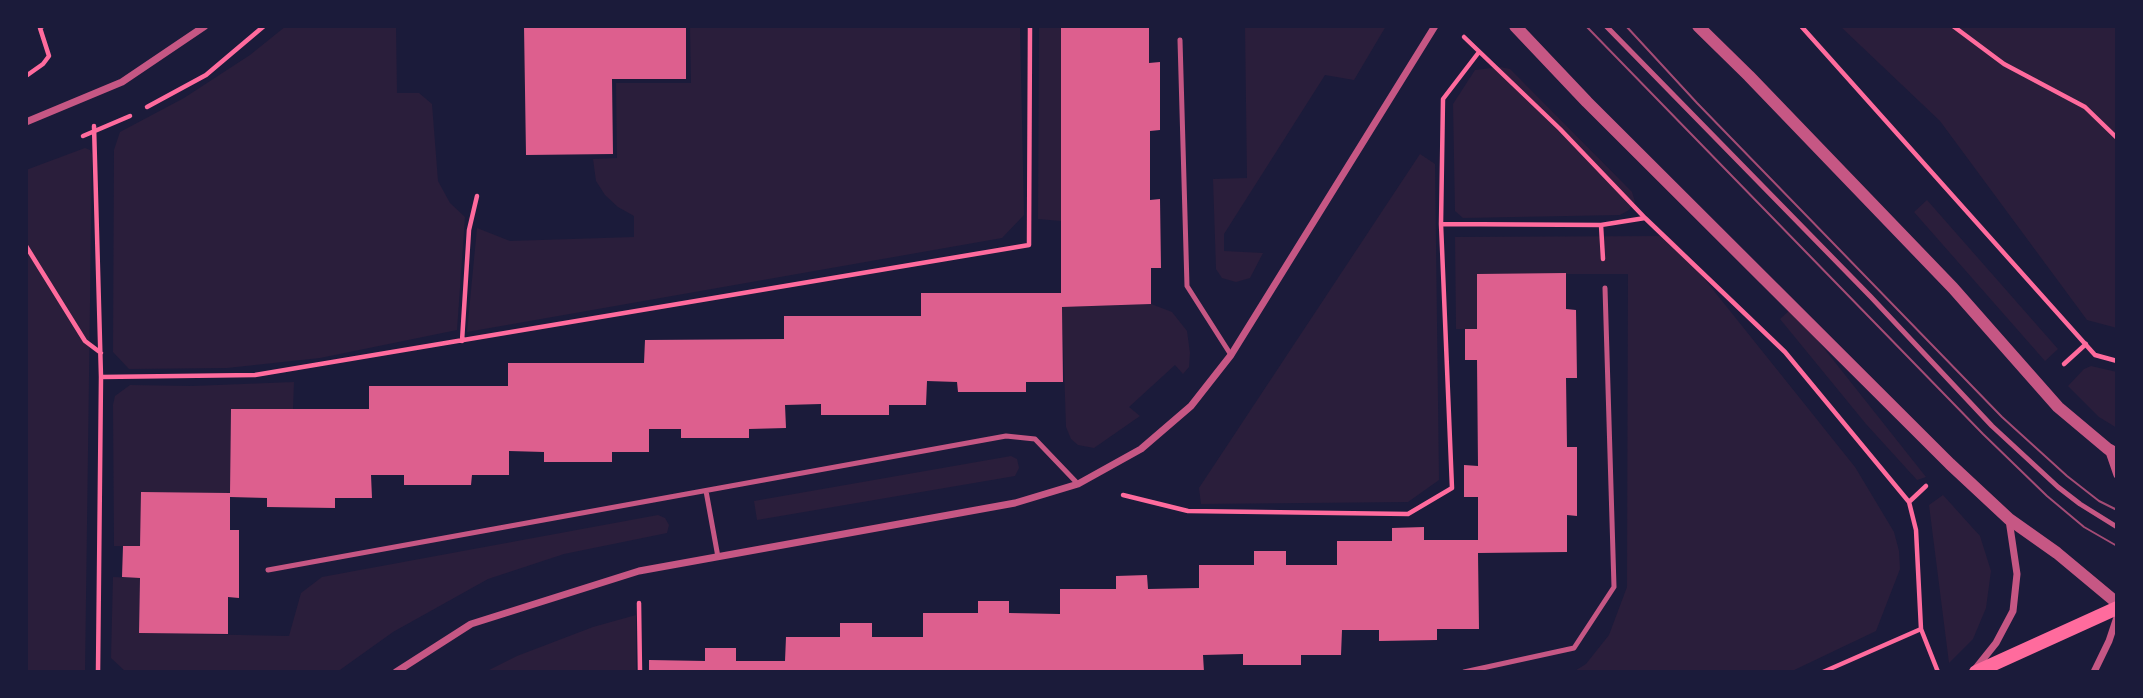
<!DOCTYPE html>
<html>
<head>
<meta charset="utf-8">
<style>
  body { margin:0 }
  #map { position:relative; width:2143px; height:698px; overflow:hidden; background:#1b1b3a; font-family:Bitter,serif }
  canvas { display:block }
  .frame { position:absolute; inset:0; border:28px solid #1b1b3a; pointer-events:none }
</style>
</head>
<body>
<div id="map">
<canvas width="2143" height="698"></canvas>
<div class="frame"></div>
</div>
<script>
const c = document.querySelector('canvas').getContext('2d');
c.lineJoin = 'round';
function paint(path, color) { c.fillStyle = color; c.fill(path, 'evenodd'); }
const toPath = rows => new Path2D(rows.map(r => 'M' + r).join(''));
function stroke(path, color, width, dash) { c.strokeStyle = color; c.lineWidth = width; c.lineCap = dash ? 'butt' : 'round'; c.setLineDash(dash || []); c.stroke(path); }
paint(toPath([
  [286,26,396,26,397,93,419,93,432,104,438,181,450,203,465,217,457,330,320,358,227,368,129,369,113,352,114,150,120,132,184,98,250,55],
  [690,26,1020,26,1024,215,1002,238,467,332,477,228,510,241,634,237,634,216,618,207,605,195,596,181,593,159,617,158,616,83,691,83],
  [1039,26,1061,26,1061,221,1038,219],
  [1245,26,1386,26,1354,80,1325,75,1224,234,1224,251,1263,253,1250,278,1236,282,1222,278,1216,269,1213,179,1247,178],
  [1840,26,2117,26,2117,328,2087,320,1940,121],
  [1500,67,1510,69,1632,192,1635,202,1629,210,1620,215,1463,218,1455,211,1453,104,1475,70],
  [85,148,90,150,92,155,85,672,26,672,26,170],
  [1420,154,1435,164,1439,480,1408,502,1201,504,1199,488],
  [1927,200,2058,349,2045,361,1914,212],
  [1668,236,1674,241,1855,467,1894,532,1899,551,1900,569,1876,631,1790,672,1573,672,1586,664,1609,635,1627,587,1628,274,1477,274,1477,329,1456,329,1455,237],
  [1151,304,1172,312,1187,331,1190,353,1189,367,1183,374,1175,365,1129,407,1140,416,1094,448,1078,445,1071,439,1066,427,1062,307],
  [1792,308,1926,477,1917,480,1866,424,1780,319],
  [2091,366,2117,372,2117,428,2099,417,2068,386,2084,369],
  [294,382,293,409,231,409,230,493,142,492,140,546,114,546,113,405,115,396,130,385,192,386],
  [1011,456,1017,459,1019,468,1015,476,757,520,754,501],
  [1943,495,1980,536,1991,571,1986,608,1973,639,1949,663,1929,505],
  [658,515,665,518,669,525,667,533,564,554,488,579,393,632,337,672,126,672,111,658,113,577,140,578,139,633,289,636,301,593,322,577],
  [636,615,636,672,485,672,517,656,593,627]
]), '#2a1e3b');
paint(toPath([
  [524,26,686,26,686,79,612,79,613,154,526,155],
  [1061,26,1149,26,1149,63,1160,62,1160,130,1150,131,1150,200,1160,199,1161,268,1151,268,1151,304,1062,307,1063,382,1026,382,1026,392,958,392,957,382,927,381,926,405,889,405,889,415,821,415,821,404,785,405,786,428,749,429,749,438,681,438,681,429,649,429,649,452,612,452,612,462,544,462,544,452,509,451,509,475,472,475,471,485,404,485,404,475,371,475,372,498,335,498,335,508,267,507,267,498,230,497,230,530,239,530,239,598,228,597,228,634,139,633,140,578,122,577,123,546,140,546,141,492,230,493,231,409,369,409,369,386,508,386,508,363,644,363,645,340,784,339,784,316,921,316,921,293,1061,293],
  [1566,273,1566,309,1576,310,1577,378,1566,378,1567,447,1577,447,1577,516,1567,515,1567,552,1478,553,1479,629,1437,629,1437,640,1379,641,1379,630,1342,630,1341,655,1301,655,1301,665,1243,665,1243,654,1203,655,1204,672,649,672,649,660,705,661,705,648,736,648,736,661,785,661,786,637,840,637,840,623,872,623,872,637,923,637,923,613,978,613,978,601,1009,601,1009,613,1060,614,1060,589,1116,589,1116,576,1147,575,1148,589,1199,588,1199,565,1254,565,1254,551,1286,551,1286,565,1337,565,1337,541,1392,541,1392,528,1424,527,1424,540,1478,540,1478,497,1464,497,1464,465,1478,466,1477,360,1465,360,1465,329,1477,329,1477,274]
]), '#dd5f8e');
stroke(toPath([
  [1801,26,2095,355,2117,361],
  [1953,26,2004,64,2085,107,2117,138],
  [1464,37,1560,129,1645,218,1785,352,1909,502,1916,530,1921,629,1938,672],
  [26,76,43,64,49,56,40,28,43,26],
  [147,107,206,75,264,26],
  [94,126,101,377,98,672],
  [83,136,130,116],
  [1441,224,1601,225,1645,218],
  [1601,225,1603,259],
  [26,246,85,341,101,353],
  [462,341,469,230,477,196],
  [2064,364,2086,344],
  [101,377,255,375,1029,245,1030,26],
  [1123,495,1188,511,1408,514,1452,488,1441,224,1443,99,1479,52],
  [1909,502,1926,486],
  [639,603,640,672],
  [1823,672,1921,629]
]), '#ff6b9d', 4.5);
stroke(toPath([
  [1606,26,1871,297,1992,426,2058,487,2080,504,2117,527],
  [1180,40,1187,286,1231,355],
  [706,491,718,557],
  [268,570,1006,436,1035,439,1078,484],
  [1464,672,1574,648,1614,587,1605,288]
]), '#c65784', 5);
stroke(toPath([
  [26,122,122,82,205,26],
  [2108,449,2117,475],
  [1976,668,1996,643,2013,611,2017,574,2009,520],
  [396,672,471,624,639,571,1015,503,1078,484,1141,449,1191,406,1231,355,1435,26],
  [2094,672,2109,641,2117,617]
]), '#c65784', 7);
stroke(toPath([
  [1515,26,1587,102,1950,464,2009,519,2057,553,2117,603],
  [1698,26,1749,76,1953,288,2058,407,2108,449,2117,454]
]), '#c65784', 12);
stroke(toPath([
  [1976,672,2117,608]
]), '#ff6b9d', 14);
stroke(toPath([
  [1586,26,1983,434,2047,496,2084,527,2117,546],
  [1626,26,1697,103,2002,417,2067,476,2099,501,2117,510]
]), '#a44b75', 2);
</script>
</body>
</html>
